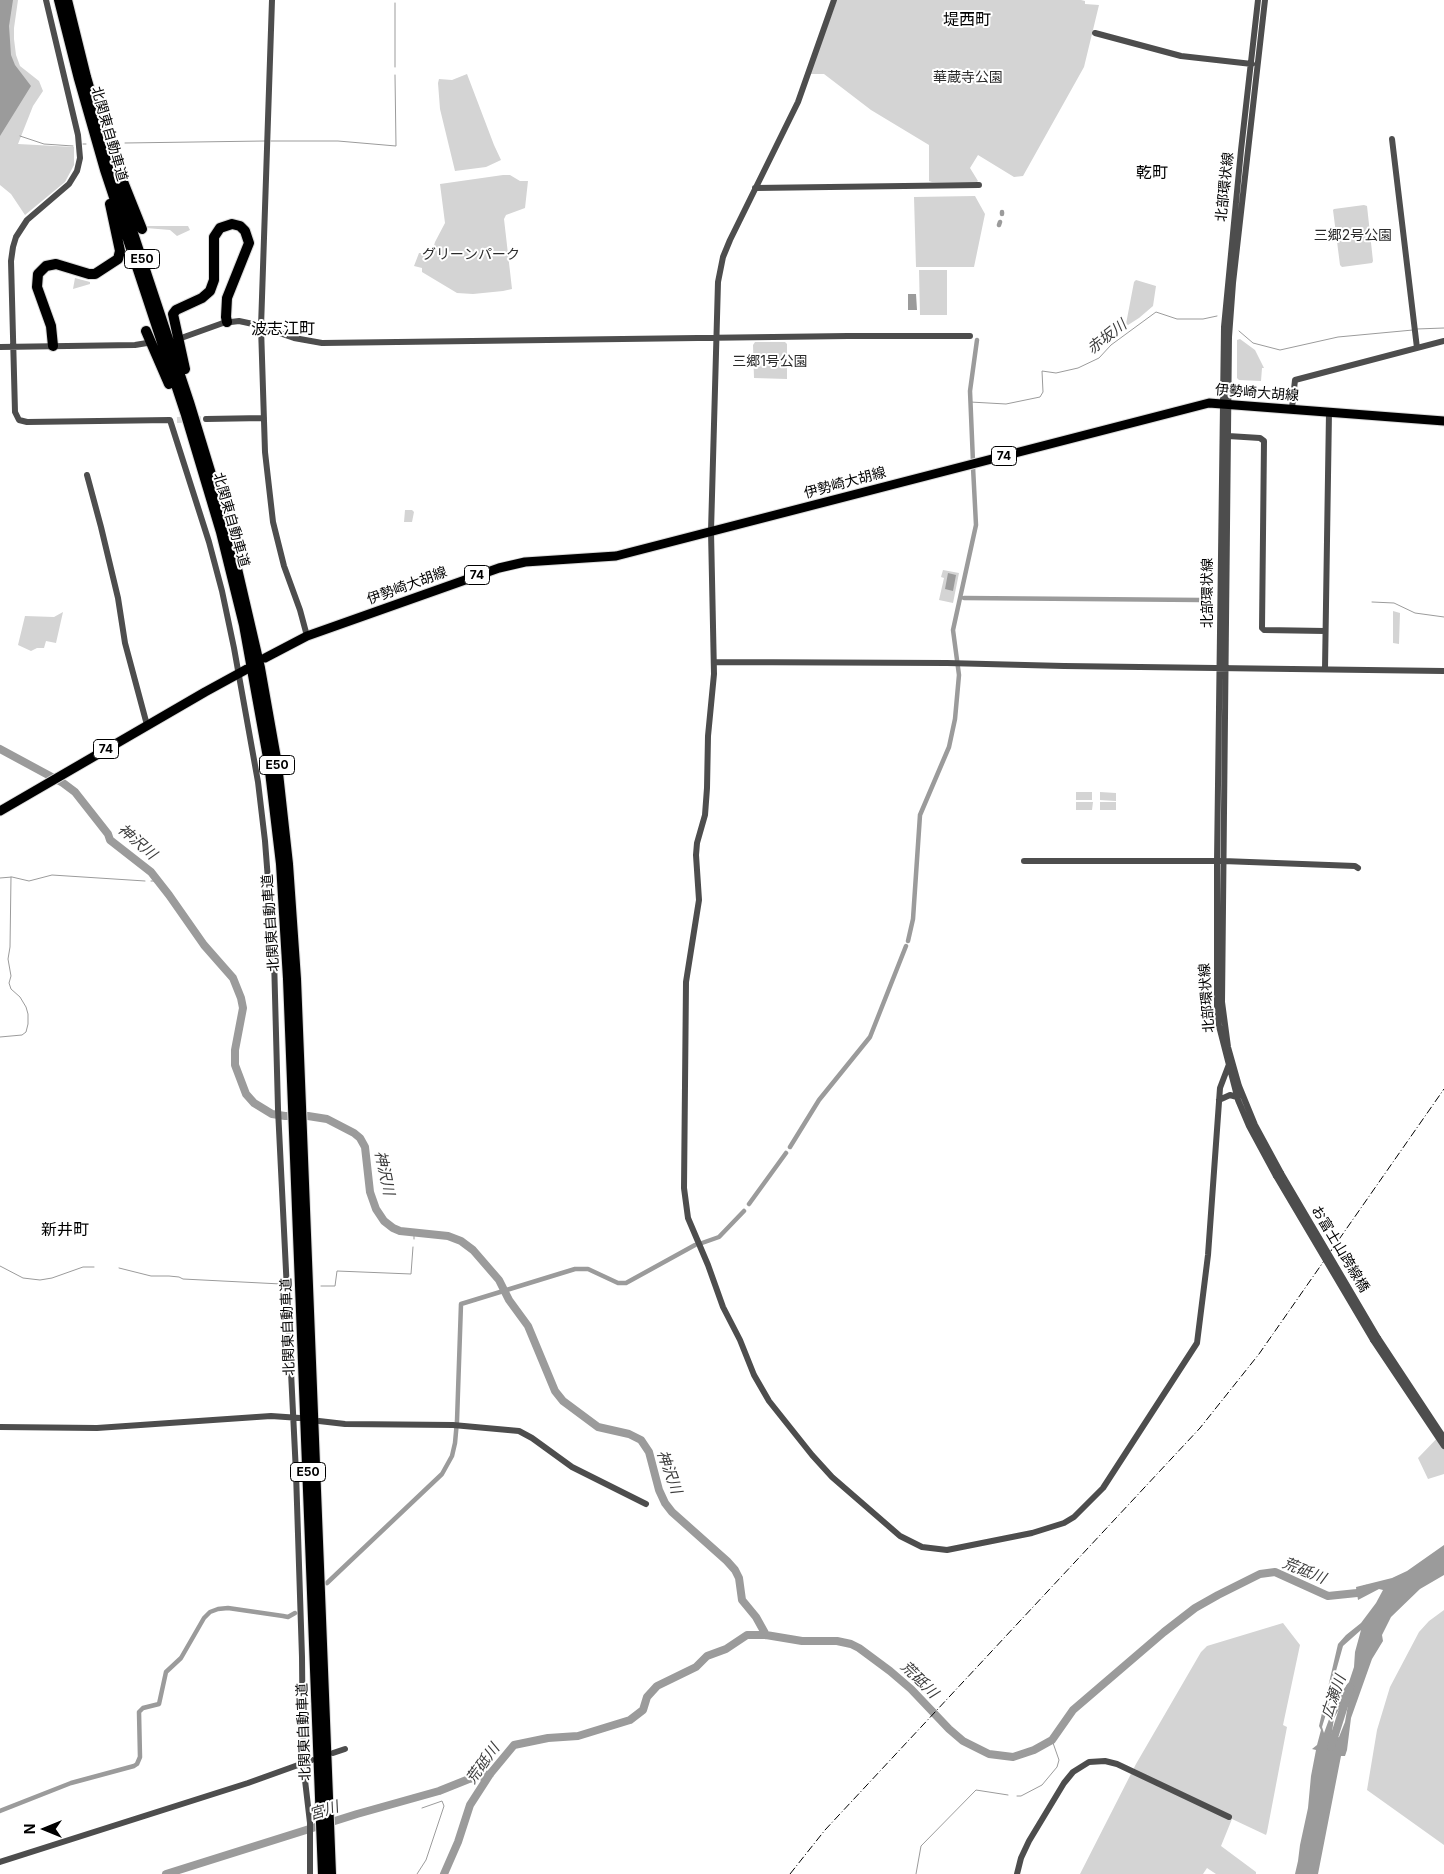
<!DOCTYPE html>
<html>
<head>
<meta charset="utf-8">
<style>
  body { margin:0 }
  #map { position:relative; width:1444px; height:1874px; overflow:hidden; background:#fff; font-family:Inter,sans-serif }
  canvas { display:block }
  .north { position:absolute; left:20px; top:1804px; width:50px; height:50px; -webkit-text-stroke:4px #fff; paint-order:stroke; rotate:270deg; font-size:14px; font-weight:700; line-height:20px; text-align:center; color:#000 }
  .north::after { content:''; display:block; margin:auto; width:18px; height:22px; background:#000; clip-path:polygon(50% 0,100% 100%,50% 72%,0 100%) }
</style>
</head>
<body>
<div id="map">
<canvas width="1444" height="1874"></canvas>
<div class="north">N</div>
</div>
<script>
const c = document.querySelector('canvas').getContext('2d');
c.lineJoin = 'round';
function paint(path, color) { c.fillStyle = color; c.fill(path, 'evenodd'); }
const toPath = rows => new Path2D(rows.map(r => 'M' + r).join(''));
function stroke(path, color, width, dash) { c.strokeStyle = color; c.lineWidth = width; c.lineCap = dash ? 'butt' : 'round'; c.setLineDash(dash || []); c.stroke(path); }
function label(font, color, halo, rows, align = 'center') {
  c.font = font + ' Inter,"Noto Sans JP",sans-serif'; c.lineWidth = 4; c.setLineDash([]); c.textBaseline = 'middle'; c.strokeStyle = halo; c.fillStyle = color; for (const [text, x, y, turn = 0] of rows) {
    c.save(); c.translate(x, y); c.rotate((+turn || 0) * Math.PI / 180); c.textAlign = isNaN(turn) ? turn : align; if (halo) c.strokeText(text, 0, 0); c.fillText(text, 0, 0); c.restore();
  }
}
paint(toPath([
  [0,0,18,0,14,28,14,39,16,55,20,66,39,81,43,91,33,106,18,144,74,147,74,165,65,182,25,215,11,194,0,185],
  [837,0,1081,0,1085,1,1085,4,1099,5,1084,67,1023,176,1014,177,978,155,970,168,978,181,977,182,932,182,929,181,929,145,871,110,824,74,810,74],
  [467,74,494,145,501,160,486,167,455,171,440,109,438,83,439,79,452,80],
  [503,175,510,175,520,181,528,181,525,208,506,215,504,219,512,289,503,291,473,294,457,293,422,272,422,268,414,266,419,253,432,253,435,242,445,223,440,184],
  [975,196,985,214,974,267,916,267,914,197],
  [1364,205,1367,206,1373,261,1372,263,1342,267,1340,265,1333,210,1334,209],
  [145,226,188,226,190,230,177,236,170,230,146,228],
  [919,270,947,270,947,315,920,315],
  [75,278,90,282,90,284,73,289],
  [1136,280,1156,286,1153,306,1139,318,1128,325,1126,324,1134,282],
  [1240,339,1255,350,1264,368,1262,368,1261,381,1239,380,1237,378,1237,340],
  [755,342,785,342,787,344,787,379,754,378,753,345],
  [405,510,412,510,414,512,412,522,404,522],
  [943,570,959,573,953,603,939,600,944,578,941,577],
  [1393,611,1400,613,1399,644,1393,643],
  [63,612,56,643,46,641,44,648,37,648,31,651,18,645,25,616,54,617],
  [1076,792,1092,792,1092,800,1076,800],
  [1100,792,1116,793,1116,801,1100,800],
  [1076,802,1093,802,1092,810,1076,810],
  [1100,802,1116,802,1116,810,1100,810],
  [1444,1431,1444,1474,1428,1479,1418,1458],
  [1444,1610,1444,1845,1367,1790,1377,1730,1390,1687,1419,1632,1429,1621],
  [1283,1623,1300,1645,1283,1725,1287,1727,1267,1832,1266,1835,1232,1819,1221,1846,1256,1872,1256,1874,1216,1874,1207,1868,1203,1874,1080,1874,1136,1764,1201,1652,1207,1646]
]), '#d4d4d4');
paint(toPath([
  [0,0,13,0,9,26,11,55,15,65,31,86,0,136],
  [908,294,916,294,917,310,908,310],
  [948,573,956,575,953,591,945,589],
  [1444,1545,1444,1575,1420,1589,1391,1617,1382,1635,1383,1641,1372,1659,1351,1718,1347,1750,1345,1756,1341,1756,1318,1874,1295,1874,1298,1861,1300,1845,1308,1808,1311,1776,1316,1750,1312,1749,1317,1745,1321,1730,1319,1726,1338,1644,1346,1635,1361,1623,1376,1603,1383,1590,1379,1589,1358,1600,1356,1587,1392,1578,1407,1571],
  [1361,1630,1355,1652,1354,1667,1349,1682,1336,1700,1324,1733,1322,1727,1335,1685,1336,1671,1343,1646],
  [1350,1693,1345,1722,1339,1737,1331,1739,1334,1718,1347,1695]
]), '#9b9b9b');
stroke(toPath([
  [395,3,395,67],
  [20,136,44,144,73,146],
  [271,141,338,141,396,146,395,75],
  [125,143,265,141],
  [83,144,86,144],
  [1417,329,1444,328],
  [1239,331,1253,343,1280,350,1338,337,1413,330],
  [970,402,1006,404,1040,397,1043,392,1042,371,1056,373,1078,368,1099,358,1111,345,1156,312,1177,319,1203,319,1217,316],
  [1372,602,1394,603,1415,613,1444,617],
  [0,878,12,877,29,881,52,875,145,881],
  [151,881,157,881],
  [0,1037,22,1035,26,1032,28,1024,28,1014,26,1007,20,997,11,989,9,983,11,976,8,959,10,947,11,877],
  [414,1239,414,1231],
  [0,1266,23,1278,40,1280,52,1278,83,1267,94,1267],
  [119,1268,151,1276,169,1276,179,1277,183,1279,281,1284],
  [321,1286,335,1286,337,1271,411,1274,413,1247],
  [439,1791,440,1794],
  [1017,1796,1021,1796,1042,1785,1057,1767,1059,1760,1052,1740],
  [417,1874,426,1860,444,1806,442,1801,422,1808],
  [916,1874,921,1846,976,1790,1008,1795]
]), '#9b9b9b', 1);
stroke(toPath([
  [1002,214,1002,212],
  [999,225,1000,222],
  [973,462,970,391,977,340],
  [964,598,1201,600],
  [908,941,913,919,920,815,949,747,955,719,959,675,953,630,976,525,973,467],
  [790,1147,819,1100,870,1037,906,946],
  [749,1204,786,1153],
  [702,1243,719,1237,744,1211],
  [327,1583,442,1474,452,1456,455,1443,457,1421,461,1304,575,1269,588,1269,618,1283,626,1283,695,1245],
  [0,1811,71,1783,134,1766,137,1764,140,1757,139,1712,143,1708,159,1704,166,1672,181,1658,204,1618,210,1612,218,1609,228,1608,283,1616,288,1617,295,1613]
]), '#9b9b9b', 4.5);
stroke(toPath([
  [0,749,63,783,75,792,108,834,110,840,151,872,169,895,204,945,233,978,241,998,243,1008,235,1050,235,1065,246,1094,254,1103,272,1114,285,1116,308,1116,327,1119,354,1133,360,1138,365,1147,370,1192,376,1209,384,1221,393,1228,400,1231,448,1236,461,1241,473,1250,499,1280,509,1300,528,1326,555,1391,563,1401,598,1427,629,1434,641,1440,649,1452,659,1490,665,1503,672,1512,727,1561,735,1570,739,1578,742,1600,756,1617,766,1635],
  [1331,1747,1350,1687],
  [166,1874,357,1814,439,1791,469,1779,490,1774],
  [444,1874,458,1842,470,1805,490,1774,514,1745,548,1738,578,1736,630,1720,643,1710,647,1697,657,1686,696,1667,707,1656,726,1649,747,1635,766,1635,802,1641,837,1641,851,1644,859,1648,890,1671,911,1689,949,1729,963,1741,989,1754,1013,1757,1034,1750,1052,1740,1073,1710,1164,1632,1195,1608,1218,1595,1260,1574,1275,1572,1328,1596,1357,1593,1366,1589]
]), '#9b9b9b', 8);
stroke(toPath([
  [177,420,206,419]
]), '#d9d9d9', 6, [6, 3]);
const primary = toPath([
  [265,658,307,636,499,568,525,562,616,556,1209,403,1444,421],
  [0,811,205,692,247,669]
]);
const motorway = toPath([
  [59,0,79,79,105,170,186,415,221,532,244,625,269,763,281,864,288,979,323,1874],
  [67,0,86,77,120,194,189,402,228,530,260,668,277,764,288,864,296,979,331,1874],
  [122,179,142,229],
  [146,331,169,384],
  [53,346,51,326,37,287,38,274,46,266,56,264,89,274,95,274,118,259,120,251,110,204],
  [185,369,173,314,176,310,202,298,210,291,214,280,214,237,220,228,232,224,240,226,245,231,249,243,227,298,226,317,227,322]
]);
stroke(primary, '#dbdbdb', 11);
stroke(motorway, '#dbdbdb', 12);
stroke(toPath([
  [46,0,78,135,80,158,77,171,69,184,27,220,16,237,13,247,11,261,15,412,19,420,27,422,170,420,209,542,222,591,234,648,258,782,265,841,274,958,278,1109,296,1473,302,1657,303,1763,310,1823,310,1874],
  [272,0,261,327,265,452,273,522,284,566,300,610,307,636],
  [834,0,798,102,730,240,723,257,718,282,711,531,714,674,708,736,707,788,705,815,697,843,696,855,699,900,686,982,684,1188,688,1218,708,1265,723,1307,740,1340,754,1375,769,1401,812,1455,832,1477,900,1536,922,1547,947,1550,1032,1533,1064,1523,1074,1517,1103,1488,1197,1343,1208,1255,1220,1088,1231,1059],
  [1258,0,1241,150,1224,327,1217,861,1217,1006,1219,1026,1238,1100,1249,1126,1276,1176],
  [1265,0,1233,283,1229,337,1222,1002,1228,1047,1239,1086,1255,1125,1281,1173],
  [1095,33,1181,56,1252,64],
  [1392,139,1417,348],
  [755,188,979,185],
  [184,337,223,323,239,321,253,324,294,338,322,343,848,336,970,336],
  [0,347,135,345,147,343],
  [1292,408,1295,380,1444,341],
  [206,419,264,418],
  [1228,436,1260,438,1264,441,1262,628,1264,630,1325,631],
  [87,475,101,527,118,598,125,643,147,725],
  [714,662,947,663,1064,666,1444,671],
  [1325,669,1329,412],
  [1024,861,1223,861,1355,866,1358,868],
  [1219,1100,1230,1095,1237,1097],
  [1378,1338,1444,1438],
  [1373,1340,1444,1446],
  [319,1421,345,1424,453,1425,519,1431,532,1438,572,1467,646,1504],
  [0,1427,97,1428,271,1416,300,1418],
  [333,1753,345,1749],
  [0,1862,248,1783,312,1760],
  [1017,1874,1021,1858,1029,1841,1064,1783,1073,1772,1089,1762,1105,1761,1117,1764,1229,1817]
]), '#4d4d4d', 6);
stroke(primary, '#000', 9);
stroke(motorway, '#000', 10);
stroke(toPath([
  [790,1874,825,1830,1200,1428,1259,1354,1444,1089]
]), '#000', 1, [8, 2.5, 1, 2.5]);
stroke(toPath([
  [1281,1173,1378,1338],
  [1276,1176,1373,1340]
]), '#4d4d4d', 6);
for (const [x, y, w] of [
  [142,259,35],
  [1004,456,25],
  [477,575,25],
  [106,749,25],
  [277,765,35],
  [308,1472,35]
]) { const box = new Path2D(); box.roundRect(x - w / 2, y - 9.5, w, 19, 4); c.fillStyle = '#fff'; c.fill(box); stroke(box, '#000', 1); }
label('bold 12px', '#000', null, [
  ["E50",142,259],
  ["74",1004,456],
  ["74",477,575],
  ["74",106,749],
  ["E50",277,765],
  ["E50",308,1472]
]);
label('14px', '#2b2b2b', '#fff', [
  ["華蔵寺公園",968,78],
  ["三郷2号公園",1353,236],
  ["グリーンパーク",471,255],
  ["三郷1号公園",770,362]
]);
label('14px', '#000', '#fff', [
  ["北関東自動車道",109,134,74],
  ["北部環状線",1225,187,-84],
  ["伊勢崎大胡線",1257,393,4],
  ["伊勢崎大胡線",845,483,-15],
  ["北関東自動車道",231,520,74],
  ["伊勢崎大胡線",407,586,-20],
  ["北部環状線",1208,593,-90],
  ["北関東自動車道",271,923,-94],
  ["北部環状線",1207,998,-94],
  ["お富士山跨線橋",1340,1249,59],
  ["北関東自動車道",288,1327,-92],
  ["北関東自動車道",304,1732,-92]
]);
label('italic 15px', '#3c3c3c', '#fff', [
  ["赤坂川",1107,337,-38],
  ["神沢川",137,842,41],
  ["神沢川",384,1173,78],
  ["神沢川",669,1472,70],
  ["荒砥川",1304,1571,22],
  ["荒砥川",919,1680,44],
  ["広瀬川",1334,1697,-71],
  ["荒砥川",483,1764,-54],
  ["宮川",324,1811,-17]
]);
label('16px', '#000', '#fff', [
  ["堤西町",967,20],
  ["乾町",1152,173],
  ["波志江町",283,329],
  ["新井町",65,1230]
]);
</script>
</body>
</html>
